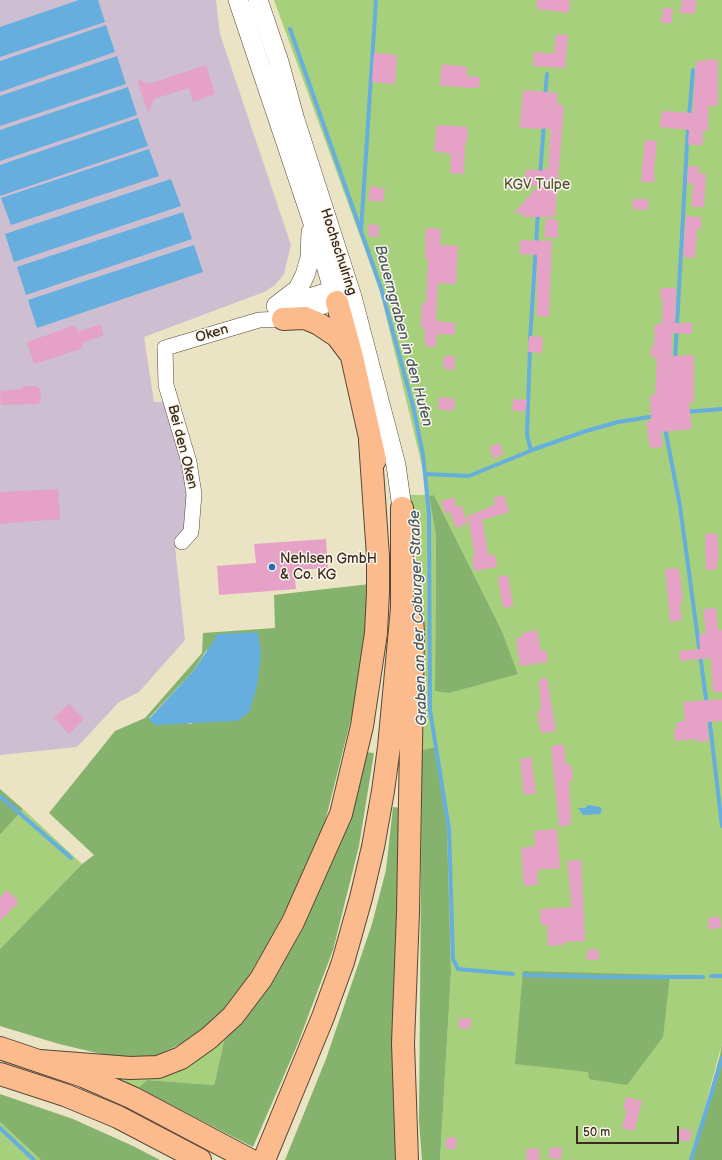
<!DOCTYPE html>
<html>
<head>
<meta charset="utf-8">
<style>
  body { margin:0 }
  #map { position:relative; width:722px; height:1160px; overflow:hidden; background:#eae4c4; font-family:"Balsamiq Sans",sans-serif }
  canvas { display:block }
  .scale { position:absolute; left:576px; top:1126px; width:103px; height:18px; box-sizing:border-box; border:2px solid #3b2a1e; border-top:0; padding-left:5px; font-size:12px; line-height:14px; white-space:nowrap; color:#3b2a1e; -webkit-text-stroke:3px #fbf7ec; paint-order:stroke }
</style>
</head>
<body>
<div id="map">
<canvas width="722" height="1160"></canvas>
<div class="scale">50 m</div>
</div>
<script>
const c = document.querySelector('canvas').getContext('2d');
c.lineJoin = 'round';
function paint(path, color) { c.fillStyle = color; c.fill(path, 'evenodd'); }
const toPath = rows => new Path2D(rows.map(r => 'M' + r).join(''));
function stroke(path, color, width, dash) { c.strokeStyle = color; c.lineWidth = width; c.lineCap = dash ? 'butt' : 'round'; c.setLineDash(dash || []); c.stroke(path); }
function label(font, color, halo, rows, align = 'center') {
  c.font = font + ' "Balsamiq Sans",sans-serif'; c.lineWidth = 3; c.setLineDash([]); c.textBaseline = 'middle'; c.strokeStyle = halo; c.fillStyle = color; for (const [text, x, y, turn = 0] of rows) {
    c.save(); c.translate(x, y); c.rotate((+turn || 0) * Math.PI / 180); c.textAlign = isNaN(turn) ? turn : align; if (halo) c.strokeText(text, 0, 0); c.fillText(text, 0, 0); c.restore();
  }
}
paint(toPath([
  [0,0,216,0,220,34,291,245,284,274,275,285,264,292,144,337,154,402,172,402,194,469,183,543,175,547,185,640,139,692,119,702,77,747,0,755]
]), '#cdbed2');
paint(toPath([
  [274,0,722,0,722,1043,691,1160,440,1160,451,972,447,829,435,747,422,750,418,709,416,548,410,495,429,495,380,291],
  [434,495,502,631,518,674,435,691,436,535,429,496],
  [23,809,82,864,0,949,0,835],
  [224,1041,214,1085,147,1080,138,1088,91,1069,183,1066],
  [0,1122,41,1160,0,1160]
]), '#a7d07c');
paint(toPath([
  [434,495,502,631,518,674,449,693,435,691,436,535,429,496],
  [370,584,368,623,358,691,324,826,301,886,267,950,234,1001,194,1038,155,1056,110,1056,59,1044,0,1026,0,949,82,864,94,855,49,813,115,731,145,718,202,653,203,633,275,628,274,595],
  [207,649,192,724,149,718,194,670],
  [435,747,447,829,451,972,440,1160,422,1160,419,1121,422,750],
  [364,752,374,753,359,846,333,950,298,1043,253,1147,138,1088,147,1080,214,1085,224,1041,261,998,288,953,329,869],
  [0,789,23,809,0,835],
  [393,807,401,808,395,1123,400,1160,285,1160,326,1059,372,924,386,870],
  [523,971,670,975,663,1037,627,1085,589,1079,588,1072,515,1064],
  [722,1043,722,1160,691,1160,720,1055],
  [0,1094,73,1119,133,1146,160,1160,41,1160,0,1122]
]), '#85b26c');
paint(toPath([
  [79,0,98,0,105,22,0,57,0,27],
  [106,25,115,52,0,92,0,61],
  [117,56,126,84,0,126,0,96],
  [128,87,137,115,0,161,0,130],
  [138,118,148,146,0,196,0,165],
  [149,149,159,176,11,225,1,198],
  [171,179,181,206,14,262,5,234],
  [183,212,192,239,26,295,17,267],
  [194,245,203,272,37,328,28,300],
  [258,632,261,654,257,687,249,712,237,721,154,725,149,719,194,670,218,634],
  [588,805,600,807,602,810,600,814,583,815,578,808,585,808]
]), '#66aedd');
stroke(toPath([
  [290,29,381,288,413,406,423,455,429,514,430,710,449,829,453,959,458,969,513,974],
  [545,97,547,74],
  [689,117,693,70],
  [540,175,544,124],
  [361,231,376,0],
  [530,340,538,213],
  [530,347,527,435,531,450],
  [675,361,688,126],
  [685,412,722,409],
  [665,428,680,506,707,706],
  [425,474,469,476,535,449,586,431,618,422,656,416],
  [709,716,722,826],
  [0,796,71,858],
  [524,975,602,977,703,977],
  [711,976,722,976],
  [0,1128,34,1160],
  [691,1160,722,1058]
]), '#66aedd', 4);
paint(toPath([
  [537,0,570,0,569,13,537,9],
  [682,0,696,0,695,14,680,13],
  [663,8,673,8,672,23,661,23],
  [556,34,568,35,565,68,533,66,534,52,554,54],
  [374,53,397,55,395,84,372,82],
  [706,59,718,60,718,106,709,105,708,131,703,130,703,145,688,145,689,130,660,127,661,117,662,111,693,113,696,61,706,61],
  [442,64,467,67,467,76,480,77,479,88,440,86],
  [206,65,215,94,193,102,189,88,154,99,148,113,137,79,149,84],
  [523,90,558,93,557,104,564,106,555,217,523,217,523,213,514,213,538,186,524,185,526,169,543,171,543,169,548,169,551,129,520,128],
  [437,125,468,127,467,143,465,143,464,174,450,173,451,154,434,151],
  [645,140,657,141,654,170,655,182,641,182],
  [688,166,700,167,699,173,706,174,704,207,692,207,693,183,687,183],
  [370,186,385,189,383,202,368,200],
  [633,199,648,199,648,210,632,209],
  [686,216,701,217,701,229,697,229,695,258,683,257],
  [546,219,558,220,558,238,544,237],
  [369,224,379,225,378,237,368,236],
  [426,228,441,229,440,245,458,246,456,284,438,283,436,320,437,321,455,323,454,335,437,334,436,347,425,346,425,329,421,328,422,303,426,303,428,259,425,258],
  [520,240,552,241,549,317,537,316,537,255,520,254],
  [661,288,676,288,675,323,692,323,692,334,672,333,672,356,694,355,694,402,689,402,692,429,661,432,663,447,650,448,646,422,651,421,650,395,655,395,657,358,651,357,651,346,654,346,655,324,662,324,663,299,660,299],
  [100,324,104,335,82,343,83,348,34,364,27,342,75,325,78,332],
  [529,336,543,337,542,353,528,352],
  [444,356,455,356,454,370,443,369],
  [23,386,36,386,40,389,41,400,38,404,1,405,0,391,22,389],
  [439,397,455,399,453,411,438,409],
  [513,399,527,400,526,411,512,411],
  [500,443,503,455,493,458,490,447],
  [58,489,60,519,0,524,0,492],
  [504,495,509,512,482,520,489,556,495,554,497,567,474,571,472,556,475,556,468,516,495,505,493,498],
  [453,497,456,507,461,505,468,523,456,528,450,512,446,514,441,502],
  [717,533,719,558,717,559,717,569,706,570,705,534],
  [326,539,328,568,294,570,296,589,219,595,217,566,256,563,254,544],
  [679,568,683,602,680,602,682,620,670,622,665,569],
  [508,575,513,606,503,608,498,577],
  [716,608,718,630,722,630,722,692,713,692,711,658,680,661,679,651,700,649,699,634,706,633,703,609],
  [537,630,541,651,546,650,548,662,520,666,516,638,523,637,522,633],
  [547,678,556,731,541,733,537,711,541,710,539,679],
  [722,699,722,721,707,722,709,741,697,742,697,739,675,741,674,729,677,728,677,722,685,721,683,702],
  [69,704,84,719,69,734,54,718],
  [564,744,566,764,572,766,573,780,569,781,571,825,559,826,551,746],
  [531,757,536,794,524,794,520,759],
  [557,829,560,868,537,870,538,885,524,886,521,848,535,846,534,831],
  [581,860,585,941,565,942,565,945,548,946,547,925,541,925,540,909,572,907,567,861],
  [7,890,19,902,0,921,0,897],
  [720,916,721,928,709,929,708,918],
  [598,949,599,960,587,960,587,950],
  [459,1018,471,1018,470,1029,459,1028],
  [626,1097,642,1101,634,1131,622,1128,627,1110,623,1109],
  [681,1128,692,1131,689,1142,678,1139],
  [447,1137,457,1138,456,1149,445,1148],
  [550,1147,562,1148,561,1159,549,1158],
  [527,1148,540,1149,539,1160,526,1160]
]), '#e5a2c6');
const minor = toPath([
  [283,304,342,286],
  [182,542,191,532,194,494,189,462,166,385,165,348,259,320,283,319,345,299]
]);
const tertiary = toPath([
  [238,0,312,220,337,302],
  [258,0,279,62,295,120,352,297,396,465,402,508],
  [276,306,298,289,305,275,310,258,311,232]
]);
const trunk = toPath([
  [337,302,352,357,375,460],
  [283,319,305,318,319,324,337,336,349,352],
  [0,1074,65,1095,118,1117,200,1160],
  [264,1160,323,1017,343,962,361,898,373,847,383,791,389,747,402,608,402,508],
  [407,1160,403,1043,408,912,413,633,412,618]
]);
const motorway = toPath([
  [0,1048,83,1076,133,1098,250,1160],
  [40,1061,130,1068,158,1067,181,1058,209,1038,233,1016,261,979,293,922,341,814,362,726,376,633,378,592,378,556,370,441]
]);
stroke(minor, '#554637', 16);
stroke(tertiary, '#554637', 20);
stroke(trunk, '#554637', 24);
stroke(motorway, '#554637', 24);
stroke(minor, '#fff', 15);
stroke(tertiary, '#fff', 19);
stroke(trunk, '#fbbb8c', 22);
stroke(motorway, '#fbbb8c', 22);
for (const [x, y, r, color] of [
  [272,567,4,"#1f6fb2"]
]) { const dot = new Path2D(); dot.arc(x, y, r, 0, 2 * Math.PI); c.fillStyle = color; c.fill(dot); stroke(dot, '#fbf7ec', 1.5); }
label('14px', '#565436', '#fbf7ec', [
  ["KGV Tulpe",537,185]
]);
label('14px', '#3b2a1e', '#fbf7ec', [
  ["Hochschulring",338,252,72],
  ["Oken",212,334,-17],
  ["Bei den Oken",182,447,76]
]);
label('14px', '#3b2a1e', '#fbf7ec', [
  ["Nehlsen GmbH",280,559],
  ["& Co. KG",280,575]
], 'left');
label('italic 15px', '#4a5861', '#fbf7ec', [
  ["Bauerngraben in den Hufen",403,336,75],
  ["Graben an der Coburger Straße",419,618,-92]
]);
</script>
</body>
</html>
